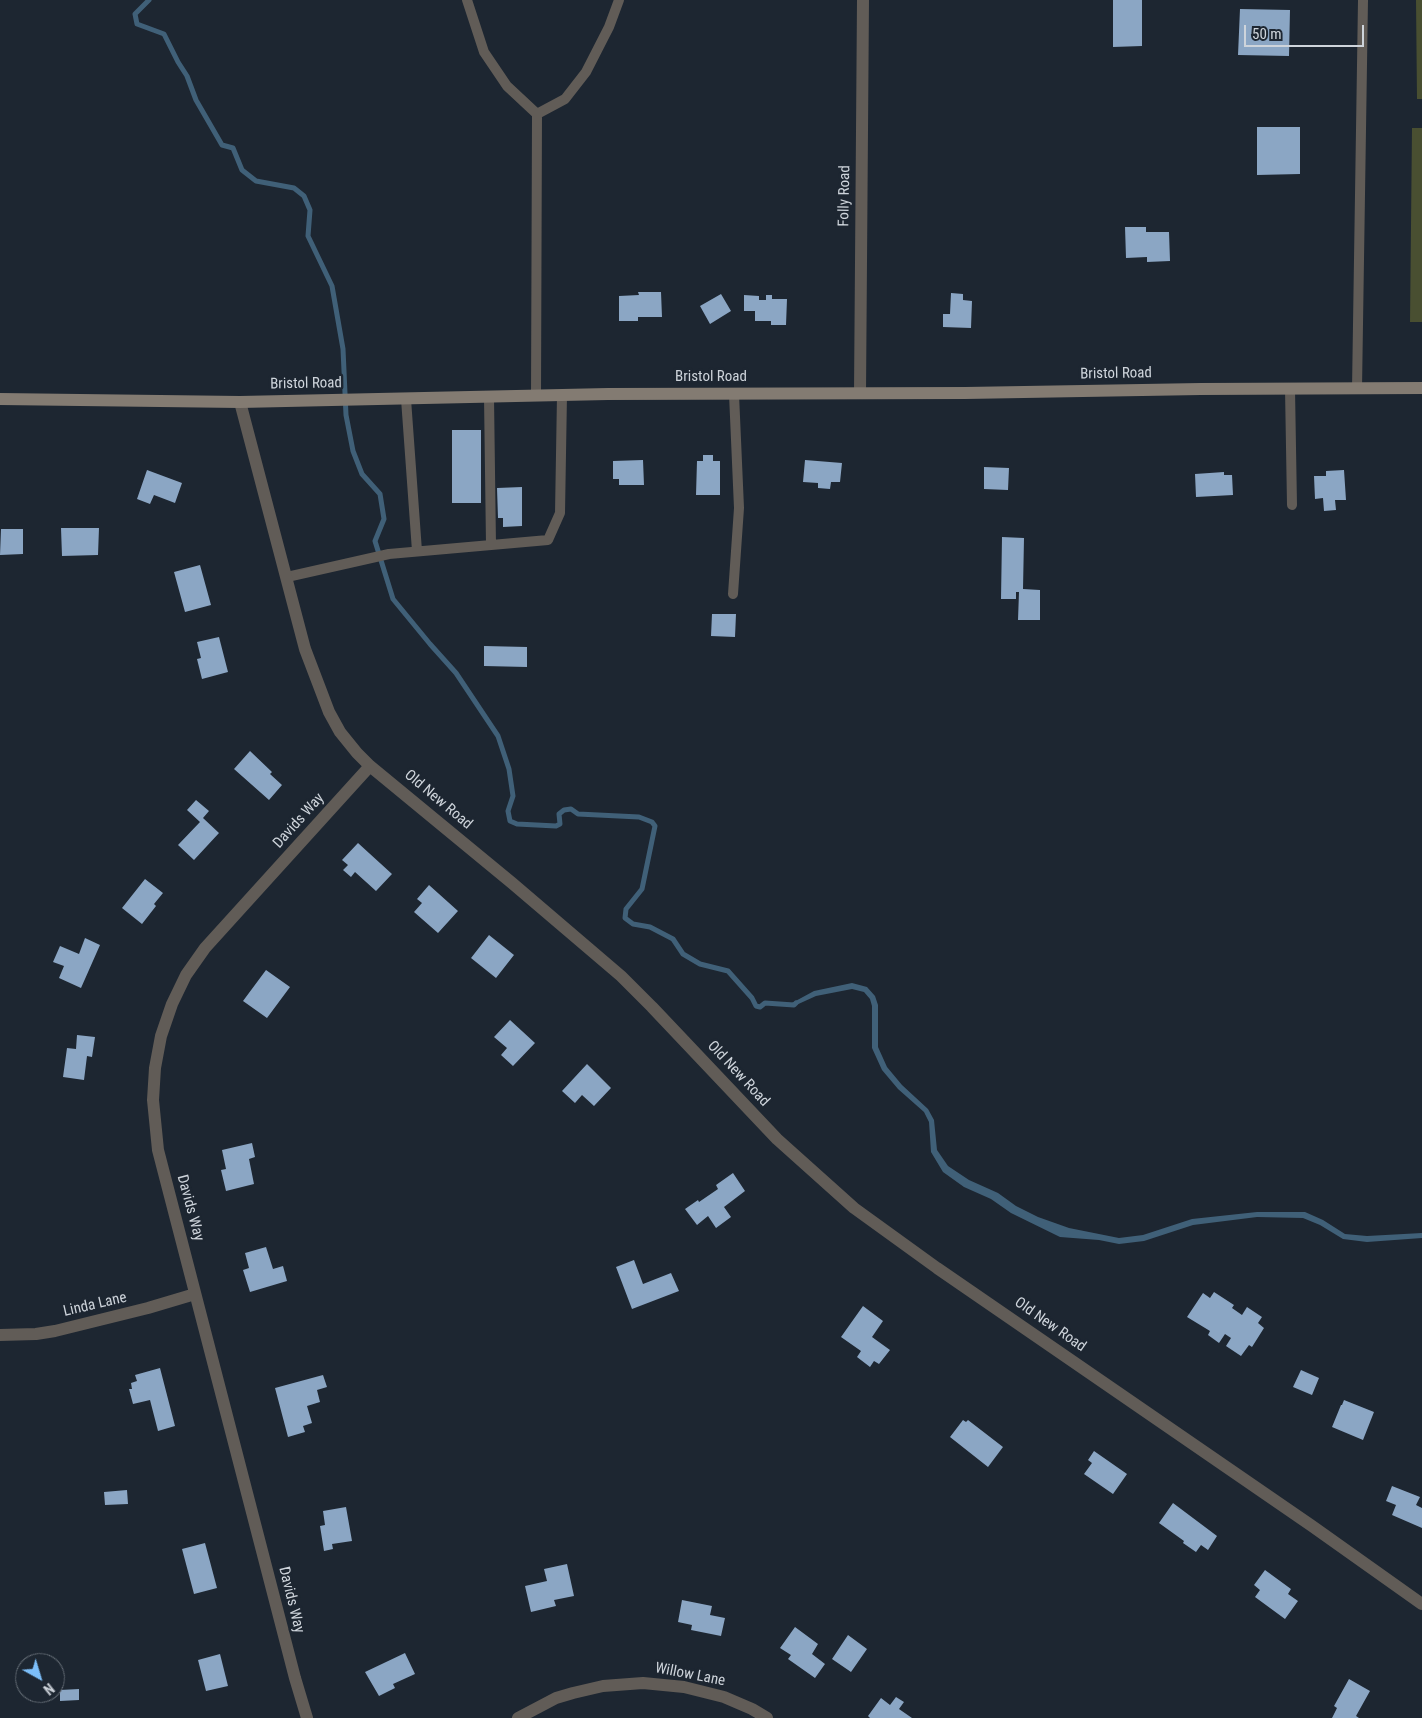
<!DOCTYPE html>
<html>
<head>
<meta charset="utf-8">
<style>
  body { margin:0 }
  #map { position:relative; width:1422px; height:1718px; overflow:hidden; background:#1d2631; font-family:"Roboto Condensed",sans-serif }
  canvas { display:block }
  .north { position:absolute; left:15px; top:1653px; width:50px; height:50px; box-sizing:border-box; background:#1d2631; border:1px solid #646c75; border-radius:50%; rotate:141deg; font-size:14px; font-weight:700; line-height:20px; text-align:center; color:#ced4db }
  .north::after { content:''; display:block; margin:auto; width:18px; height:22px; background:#7cbef9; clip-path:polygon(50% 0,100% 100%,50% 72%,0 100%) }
  .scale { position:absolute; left:1244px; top:25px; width:120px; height:22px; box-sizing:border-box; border:2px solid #ced4db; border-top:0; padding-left:6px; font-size:15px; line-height:18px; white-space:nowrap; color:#ced4db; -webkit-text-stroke:4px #1d2631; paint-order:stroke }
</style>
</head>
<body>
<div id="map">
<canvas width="1422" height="1718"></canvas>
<div class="north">N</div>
<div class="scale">50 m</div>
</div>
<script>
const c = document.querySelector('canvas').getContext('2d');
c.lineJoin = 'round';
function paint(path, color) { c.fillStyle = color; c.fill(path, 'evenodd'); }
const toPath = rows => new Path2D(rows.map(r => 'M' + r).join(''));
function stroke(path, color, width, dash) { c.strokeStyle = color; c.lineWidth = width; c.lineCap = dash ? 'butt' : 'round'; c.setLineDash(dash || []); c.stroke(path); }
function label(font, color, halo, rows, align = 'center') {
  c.font = font + ' "Roboto Condensed",sans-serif'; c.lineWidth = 5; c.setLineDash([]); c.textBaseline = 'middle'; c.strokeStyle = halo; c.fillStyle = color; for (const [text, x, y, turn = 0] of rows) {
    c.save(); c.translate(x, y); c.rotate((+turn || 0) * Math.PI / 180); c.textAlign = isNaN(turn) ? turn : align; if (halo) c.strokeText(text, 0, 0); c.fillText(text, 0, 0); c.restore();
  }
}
paint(toPath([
  [1416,0,1422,0,1422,99,1417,99],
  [1412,128,1422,128,1422,322,1410,322]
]), '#494f31');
paint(toPath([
  [852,983,867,987,875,996,878,1005,878,1047,887,1067,902,1085,928,1109,934,1120,937,1150,948,1166,969,1180,998,1193,1016,1206,1038,1217,1069,1228,1119,1238,1143,1235,1192,1219,1257,1212,1305,1212,1323,1220,1345,1234,1367,1236,1422,1233,1422,1238,1367,1242,1343,1239,1320,1225,1303,1218,1257,1217,1193,1225,1144,1241,1119,1244,1099,1240,1060,1237,1011,1213,991,1199,964,1187,943,1172,931,1152,929,1122,924,1112,898,1089,882,1070,872,1048,872,1006,870,999,864,992,852,989,816,996,794,1006,791,1006,790,1004,814,991]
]), '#406078');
stroke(toPath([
  [149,0,135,14,137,24,164,34,178,62,187,76,196,100,222,145,233,148,242,170,256,181,294,188,304,196,310,210,308,236,332,286,343,349,346,415,353,451,362,474,380,494,384,519,375,541,393,599,430,644,456,673,498,736,509,769,513,796,508,811,510,821,517,824,556,826,560,824,559,814,564,810,571,809,578,814,639,817,652,822,655,826,642,889,626,909,625,918,633,924,650,927,673,939,683,954,700,964,728,971,752,998,756,1006,760,1007,765,1003,794,1005,796,1003]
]), '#406078', 5);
paint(toPath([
  [1113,0,1142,0,1142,46,1113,47],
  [1240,9,1290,10,1289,56,1238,55],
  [1257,127,1300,127,1300,174,1257,175],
  [1125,227,1146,227,1146,232,1169,232,1170,261,1147,262,1147,257,1126,258],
  [638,292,661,292,662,317,638,317,638,321,619,321,619,296,639,295],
  [951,293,963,294,963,300,972,301,971,328,943,327,943,314,950,314],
  [721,294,731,311,710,324,700,306],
  [744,295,759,296,759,300,766,300,766,295,772,295,772,299,787,299,786,325,771,325,771,321,755,321,755,311,744,311],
  [452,430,481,430,481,503,452,503],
  [703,455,713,455,713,461,720,461,720,495,696,495,697,461,703,461],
  [643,460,644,485,619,485,619,479,613,479,613,461],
  [805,460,842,463,840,482,831,482,830,489,818,488,818,483,803,482],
  [984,467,1009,468,1008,490,984,489],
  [147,470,182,483,175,503,154,495,150,504,137,499],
  [1344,470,1346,500,1335,500,1336,510,1324,511,1323,498,1315,499,1314,476,1326,476,1326,471],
  [1224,472,1224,475,1232,475,1233,495,1196,497,1195,474],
  [522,487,522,526,503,527,503,518,498,518,497,488],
  [61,528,99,528,98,555,62,556],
  [1,529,23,529,23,554,0,555],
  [1002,537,1024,538,1023,589,1040,590,1040,620,1018,620,1019,592,1016,592,1016,599,1001,599],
  [200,565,211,605,185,612,174,572],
  [712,614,736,614,735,637,711,636],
  [219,637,228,672,202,679,197,659,201,658,197,642],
  [484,646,527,647,527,667,484,666],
  [250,751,272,772,270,774,282,785,269,800,234,769],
  [196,800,209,811,203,818,219,833,194,860,178,845,200,822,187,810],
  [358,843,392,874,376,891,355,872,351,877,343,870,348,865,342,860],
  [145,879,163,893,154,904,156,906,142,924,122,908],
  [429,885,458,911,438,933,414,912,422,903,417,899],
  [489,935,514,955,496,978,471,958],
  [85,938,100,945,81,988,59,978,64,966,53,962,60,946,79,954],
  [266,970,290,987,267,1018,243,1001],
  [510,1020,535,1043,513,1066,501,1055,507,1048,494,1037],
  [77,1035,95,1037,92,1057,87,1056,84,1080,63,1077,67,1048,76,1049],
  [587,1064,611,1088,594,1106,582,1095,575,1103,562,1091],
  [252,1143,255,1157,249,1159,254,1184,226,1191,221,1170,226,1169,222,1150],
  [733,1173,745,1191,724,1207,731,1217,716,1228,708,1216,697,1225,685,1209,698,1200,699,1202,718,1189,716,1185],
  [266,1247,273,1269,283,1266,287,1281,250,1292,243,1270,249,1268,245,1253],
  [634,1260,643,1284,671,1273,679,1291,632,1309,616,1267],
  [1214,1292,1234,1305,1232,1308,1242,1315,1247,1307,1262,1317,1258,1323,1264,1328,1252,1347,1249,1345,1241,1356,1226,1346,1231,1338,1225,1334,1219,1343,1208,1335,1210,1331,1187,1317,1203,1293,1210,1298],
  [863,1306,883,1321,872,1337,890,1350,879,1364,874,1361,870,1367,857,1357,861,1351,841,1337],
  [160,1368,175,1426,158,1431,150,1400,133,1404,129,1389,132,1389,131,1383,137,1381,135,1375],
  [1301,1370,1319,1378,1312,1395,1293,1387],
  [323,1375,327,1387,317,1390,320,1402,307,1406,312,1423,303,1426,305,1432,288,1437,275,1388],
  [1344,1400,1374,1412,1363,1440,1332,1427,1341,1405,1342,1405],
  [963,1420,966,1422,968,1420,1003,1447,988,1467,950,1437],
  [1094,1451,1127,1474,1113,1494,1084,1474,1092,1463,1088,1460],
  [1392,1486,1420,1497,1416,1505,1422,1508,1422,1528,1392,1515,1396,1505,1386,1501],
  [127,1490,128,1504,105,1505,104,1492],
  [1173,1503,1217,1536,1208,1550,1201,1545,1196,1552,1183,1543,1184,1541,1159,1523],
  [346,1507,352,1541,332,1544,333,1549,324,1551,320,1526,325,1525,323,1511],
  [205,1543,217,1588,194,1594,182,1549],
  [567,1564,574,1596,554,1600,556,1606,531,1612,525,1586,547,1581,544,1569],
  [1265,1570,1291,1589,1288,1594,1298,1601,1285,1619,1255,1597,1260,1590,1254,1585],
  [682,1600,712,1606,710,1615,725,1618,721,1636,691,1630,692,1625,678,1622],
  [795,1627,818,1644,812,1654,825,1664,815,1678,788,1659,791,1655,780,1648],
  [848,1635,867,1649,851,1672,832,1659],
  [405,1653,415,1674,393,1684,395,1688,379,1696,365,1672],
  [220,1654,228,1686,206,1691,198,1660],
  [1349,1679,1370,1691,1356,1716,1359,1718,1332,1718,1337,1708,1334,1706],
  [79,1689,79,1700,60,1701,60,1690],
  [896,1697,904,1702,899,1709,912,1718,870,1718,868,1716,881,1698,890,1705]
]), '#8ba6c4');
stroke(toPath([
  [467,0,484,52,507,86,537,114,536,396],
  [537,114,565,99,586,72,609,27,619,0],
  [1290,389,1292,505],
  [1357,389,1363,0],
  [489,397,491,545],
  [406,399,417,551],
  [287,577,389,554,548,540,560,513,562,395],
  [733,594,739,508,734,394]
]), '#615c57', 10);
stroke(toPath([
  [240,402,305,649,329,712,340,732,357,753,370,766,512,883,621,976,652,1007,777,1139,854,1208,937,1268,1312,1526,1422,1604],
  [0,1335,36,1334,55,1331,148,1308,195,1294],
  [307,1718,295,1678,158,1150,153,1100,155,1068,161,1036,172,1004,186,975,205,948,370,766],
  [518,1718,556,1698,573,1693,603,1686,643,1683,684,1687,724,1697,752,1709,767,1718]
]), '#615c57', 12);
stroke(toPath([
  [860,393,863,0]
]), '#615c57', 12);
stroke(toPath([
  [0,399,240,402,608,394,965,393,1201,389,1422,388]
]), '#837b72', 12);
label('15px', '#ced4db', '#1d2631', [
  ["Folly Road",845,196,-89],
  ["Bristol Road",1116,374,-1],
  ["Bristol Road",711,377],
  ["Bristol Road",306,384,-1],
  ["Old New Road",438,800,40],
  ["Davids Way",299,821,-48],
  ["Old New Road",738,1074,47],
  ["Davids Way",190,1208,75],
  ["Linda Lane",95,1305,-13],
  ["Old New Road",1050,1325,35],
  ["Davids Way",291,1600,76],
  ["Willow Lane",690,1675,11]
]);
</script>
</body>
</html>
